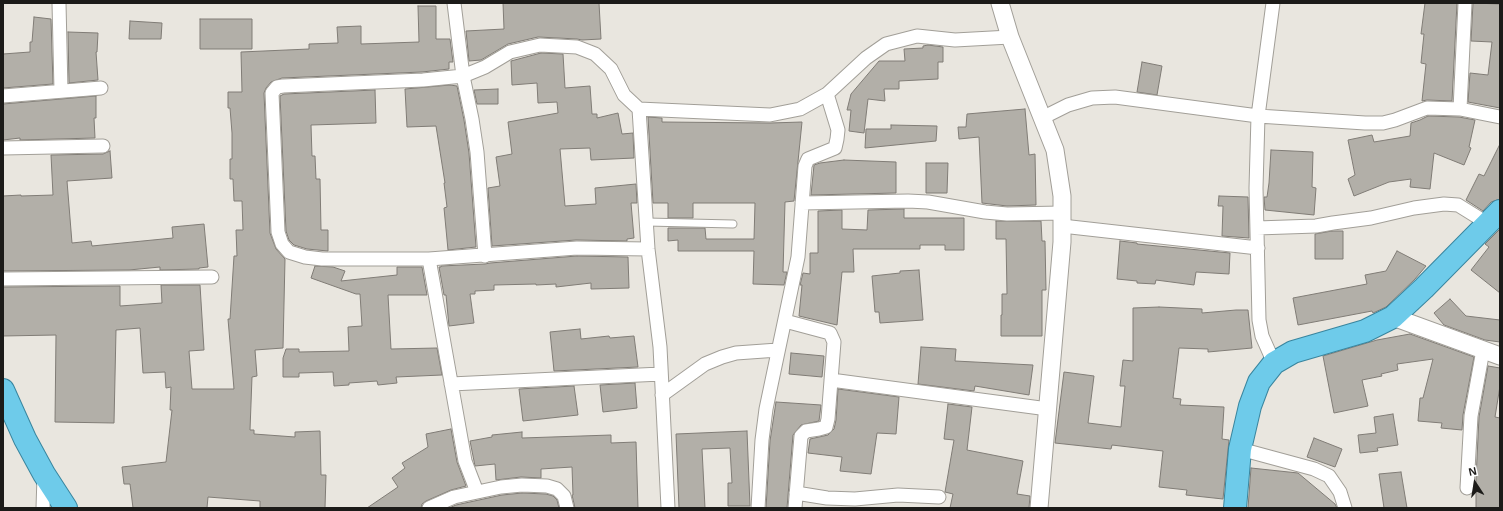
<!DOCTYPE html>
<html>
<head>
<meta charset="utf-8">
<style>
  body { margin:0 }
  #map { position:relative; width:1503px; height:511px; overflow:hidden; background:#e9e6df; font-family:Helvetica,sans-serif }
  canvas { display:block }
  .frame { position:absolute; inset:0; border:4px solid #1c1b19; pointer-events:none }
  .north { position:absolute; left:1455px; top:463px; width:40px; height:40px; -webkit-text-stroke:3px #fff; paint-order:stroke; rotate:348deg; font-size:11px; font-weight:700; line-height:16px; text-align:center; color:#1c1b19 }
  .north::after { content:''; display:block; margin:auto; width:14px; height:18px; background:#1c1b19; clip-path:polygon(50% 0,100% 100%,50% 72%,0 100%) }
</style>
</head>
<body>
<div id="map">
<canvas width="1503" height="511"></canvas>
<div class="frame"></div>
<div class="north">N</div>
</div>
<script>
const c = document.querySelector('canvas').getContext('2d');
c.lineJoin = 'round';
function paint(path, color) { c.fillStyle = color; c.fill(path, 'evenodd'); }
const toPath = rows => new Path2D(rows.map(r => 'M' + r).join(''));
function stroke(path, color, width, dash) { c.strokeStyle = color; c.lineWidth = width; c.lineCap = dash ? 'butt' : 'round'; c.setLineDash(dash || []); c.stroke(path); }
const building = toPath([
  [503,3,599,3,601,39,582,40,577,39,538,37,508,44,481,60,469,61,466,31,504,29,503,3],
  [1425,3,1457,3,1452,101,1427,100,1422,101,1426,64,1421,63,1424,34,1421,34,1425,3],
  [1473,3,1500,4,1500,108,1468,102,1470,73,1488,75,1492,42,1471,41,1473,3],
  [418,6,436,6,436,39,450,39,453,62,449,62,449,69,422,72,282,78,271,82,266,88,264,93,270,233,276,249,285,259,283,348,255,350,257,376,252,377,250,430,254,430,254,434,295,437,295,432,320,431,321,475,326,475,325,508,260,508,260,501,208,497,207,508,133,508,130,484,124,484,122,467,166,462,172,410,170,410,171,387,166,388,165,372,143,373,140,328,116,330,114,423,55,422,56,335,3,336,3,287,120,286,120,306,162,303,161,285,200,285,204,350,189,351,192,389,234,389,228,319,230,319,234,256,237,256,236,230,243,230,242,201,234,201,233,179,230,179,230,159,232,159,232,133,230,108,228,108,228,92,242,92,241,52,309,49,309,44,338,43,337,27,361,26,361,44,419,42,418,6],
  [34,17,51,19,53,84,3,88,3,54,30,52,30,42,32,42,34,17],
  [200,19,252,19,252,49,200,49,200,19],
  [130,21,162,23,161,39,129,39,130,21],
  [68,32,98,33,97,52,96,52,98,80,69,83,68,32],
  [928,45,943,47,943,62,938,62,938,79,899,81,899,89,884,89,885,101,868,99,864,133,849,131,851,110,847,110,851,94,879,61,905,61,904,49,923,48,923,46,928,45],
  [541,53,563,54,565,88,590,86,592,114,597,114,597,118,618,113,622,134,633,133,634,158,591,160,590,148,560,149,565,206,596,204,595,188,636,184,637,203,631,203,634,238,627,239,627,241,576,240,492,246,488,188,500,186,496,157,512,154,508,122,558,113,557,102,538,103,537,83,512,85,511,61,541,53],
  [1142,62,1162,66,1157,95,1137,92,1142,62],
  [450,85,457,86,464,120,469,153,476,247,448,250,444,208,447,207,444,183,445,183,436,126,407,127,405,89,450,85],
  [498,89,498,104,477,104,474,90,498,89],
  [375,90,376,123,311,125,312,156,315,156,316,179,320,179,321,230,328,230,328,251,307,249,294,245,289,240,286,231,280,96,284,94,375,90],
  [96,96,96,118,94,118,95,138,20,140,20,138,3,140,3,104,96,96],
  [1025,109,1029,155,1035,154,1036,205,1007,206,982,203,979,137,959,139,958,127,966,127,967,114,1025,109],
  [1428,116,1459,117,1475,120,1469,147,1471,148,1464,165,1434,153,1430,189,1410,187,1411,179,1389,182,1354,196,1348,179,1355,175,1348,140,1372,135,1374,142,1410,136,1411,123,1420,120,1428,116],
  [648,117,662,118,662,122,770,123,802,122,794,201,785,202,783,272,787,272,784,285,753,284,754,251,678,251,678,240,668,241,668,228,705,228,706,239,754,239,755,203,693,203,693,218,668,218,668,203,653,203,648,117],
  [891,125,937,126,936,141,865,148,866,129,891,129,891,125],
  [1500,144,1500,199,1491,202,1483,211,1466,200,1479,174,1484,176,1500,144],
  [1271,150,1313,152,1312,187,1316,188,1314,215,1265,210,1264,197,1267,197,1269,183,1271,150],
  [110,151,112,178,67,181,72,243,91,241,92,246,173,238,172,227,204,224,208,267,199,268,199,269,160,270,160,267,129,270,3,271,3,196,21,195,21,196,53,195,51,155,103,154,110,151],
  [844,160,896,162,896,193,811,195,814,165,820,163,844,160],
  [926,163,948,163,947,193,926,193,926,163],
  [1219,196,1248,197,1249,238,1222,236,1223,206,1218,206,1219,196],
  [904,209,904,218,964,218,964,250,945,250,945,245,920,245,920,249,853,249,854,272,842,272,837,325,799,316,802,285,800,285,803,273,810,274,810,253,818,253,818,211,842,210,842,229,867,230,868,210,904,209],
  [996,221,1041,221,1042,241,1045,241,1046,290,1042,290,1042,336,1001,336,1001,315,1002,315,1002,294,1007,294,1006,239,996,239,996,221],
  [1500,229,1500,293,1471,270,1489,247,1485,244,1500,229],
  [1332,231,1343,231,1343,259,1315,259,1315,234,1332,231],
  [1120,241,1137,243,1137,244,1230,253,1229,274,1196,272,1194,285,1156,280,1155,284,1137,283,1137,281,1117,279,1120,241],
  [1397,251,1426,266,1415,279,1386,307,1373,313,1372,311,1298,325,1293,298,1367,284,1365,275,1386,271,1397,251],
  [577,256,628,257,629,288,591,289,591,283,556,287,556,284,536,285,536,284,494,285,494,290,475,291,475,294,470,294,474,323,449,326,446,295,444,295,439,267,441,267,441,266,485,264,490,263,577,256],
  [315,266,333,267,345,271,341,281,397,275,397,267,422,267,427,295,388,295,391,349,437,348,442,375,396,377,397,383,378,385,377,381,349,383,349,385,334,386,333,372,299,373,299,377,283,377,283,358,286,349,299,349,299,352,349,351,348,327,362,326,360,294,356,294,311,278,315,266],
  [919,270,923,320,880,323,879,312,875,312,872,276,900,273,900,271,919,270],
  [1450,299,1466,316,1500,320,1500,342,1485,340,1444,325,1434,313,1450,299],
  [1159,307,1202,309,1202,313,1236,310,1248,310,1252,348,1208,352,1208,349,1179,348,1173,398,1181,399,1180,405,1224,407,1222,439,1229,440,1223,499,1186,495,1187,490,1159,487,1163,451,1112,445,1111,449,1055,443,1064,372,1094,376,1088,423,1121,427,1125,386,1120,386,1123,360,1133,361,1133,308,1159,307],
  [580,329,581,339,609,336,610,338,634,336,638,367,554,371,550,332,580,329],
  [1410,334,1474,357,1463,415,1462,430,1441,428,1442,423,1418,421,1420,398,1423,398,1433,359,1397,364,1398,370,1381,374,1382,376,1362,380,1368,406,1334,413,1323,356,1377,340,1410,334],
  [921,347,956,349,955,361,1033,365,1029,395,975,386,974,391,918,384,921,347],
  [791,353,824,356,822,377,789,374,791,353],
  [1488,366,1500,368,1500,386,1495,417,1500,418,1500,508,1476,508,1476,479,1479,417,1488,366],
  [635,383,637,408,603,412,600,385,635,383],
  [574,386,578,415,523,421,519,389,574,386],
  [838,389,899,397,896,434,877,433,871,474,840,471,842,457,808,453,810,439,828,435,834,429,836,420,838,389],
  [776,402,821,405,819,421,801,425,793,435,787,508,766,508,770,441,776,402],
  [948,404,972,407,967,450,1023,461,1017,494,1030,496,1029,508,950,508,953,494,945,492,954,440,944,439,948,404],
  [1393,414,1398,445,1377,448,1378,451,1360,453,1358,435,1376,433,1374,417,1393,414],
  [451,429,457,462,466,486,451,490,426,501,422,504,421,508,367,508,398,487,392,478,405,468,402,463,428,447,426,434,451,429],
  [747,431,750,506,728,506,728,483,732,483,730,448,702,449,705,508,679,508,676,434,747,431],
  [522,432,522,438,611,435,611,443,636,442,638,508,575,508,572,495,573,495,572,467,541,469,541,478,521,477,496,480,495,464,475,466,470,441,492,437,492,435,522,432],
  [1314,438,1342,449,1335,467,1307,457,1314,438],
  [1251,468,1298,473,1335,504,1337,508,1248,508,1251,468],
  [1401,472,1407,508,1384,508,1379,474,1401,472],
  [522,493,546,494,553,496,557,500,559,508,449,508,456,505,502,495,522,493]
]);
paint(building, '#b2afa8');
stroke(building, '#807c76', 1);
const service = toPath([
  [647,222,733,224]
]);
const minor = toPath([
  [59,3,61,91],
  [454,3,463,76,472,119,477,152,485,256],
  [1273,3,1258,116,1256,188,1259,320,1262,336,1274,363],
  [3,96,101,88],
  [639,109,648,249,660,347,668,508],
  [1460,109,1465,3],
  [1042,118,1068,105,1092,98,1115,97,1258,116,1365,123,1383,123,1395,120,1427,108,1460,109,1500,117],
  [3,148,103,146],
  [802,203,908,201,928,202,985,212,1007,214,1062,213],
  [1062,226,1258,248],
  [1257,228,1316,226,1333,223,1371,218,1414,208,1444,204,1458,205,1487,223],
  [648,249,577,248,429,259,322,259,305,257,289,252,282,244,278,232,272,93,277,87,283,86,423,80,463,76,485,67,510,52,540,45,577,47,595,54,611,69,624,95,639,109,770,115,800,109,827,94,866,58,886,44,917,36,955,40,1010,37],
  [429,259,465,461,477,492],
  [3,279,212,277],
  [785,321,830,333,834,342,828,419,826,427,819,429,806,431,801,436,795,508],
  [831,380,1048,409],
  [451,384,661,374],
  [662,395,705,364,722,357,736,353,778,350],
  [1240,449,1314,469,1329,476,1340,492,1345,508],
  [1467,488,1471,416,1483,350],
  [796,493,827,498,855,499,898,495,939,497],
  [43,508,44,476],
  [429,508,454,497,501,487,522,485,547,486,557,489,564,496,567,508],
  [758,508,762,440,766,409,798,257,805,166,808,159,835,148,837,139,838,130,827,94]
]);
const tertiary = toPath([
  [1000,3,1010,37,1055,150,1062,196,1062,242,1039,508],
  [1393,317,1500,356]
]);
const trunk = toPath([
  [3,390,25,439,44,474,66,508],
  [1235,508,1240,449,1250,406,1259,382,1274,363,1293,352,1365,331,1393,317,1424,288,1500,211]
]);
stroke(service, '#a29f98', 9);
stroke(minor, '#a29f98', 15);
stroke(tertiary, '#a29f98', 19);
stroke(trunk, '#39859e', 24);
stroke(service, '#fff', 7);
stroke(minor, '#fff', 13);
stroke(tertiary, '#fff', 17);
stroke(trunk, '#6ecbea', 22);
</script>
</body>
</html>
